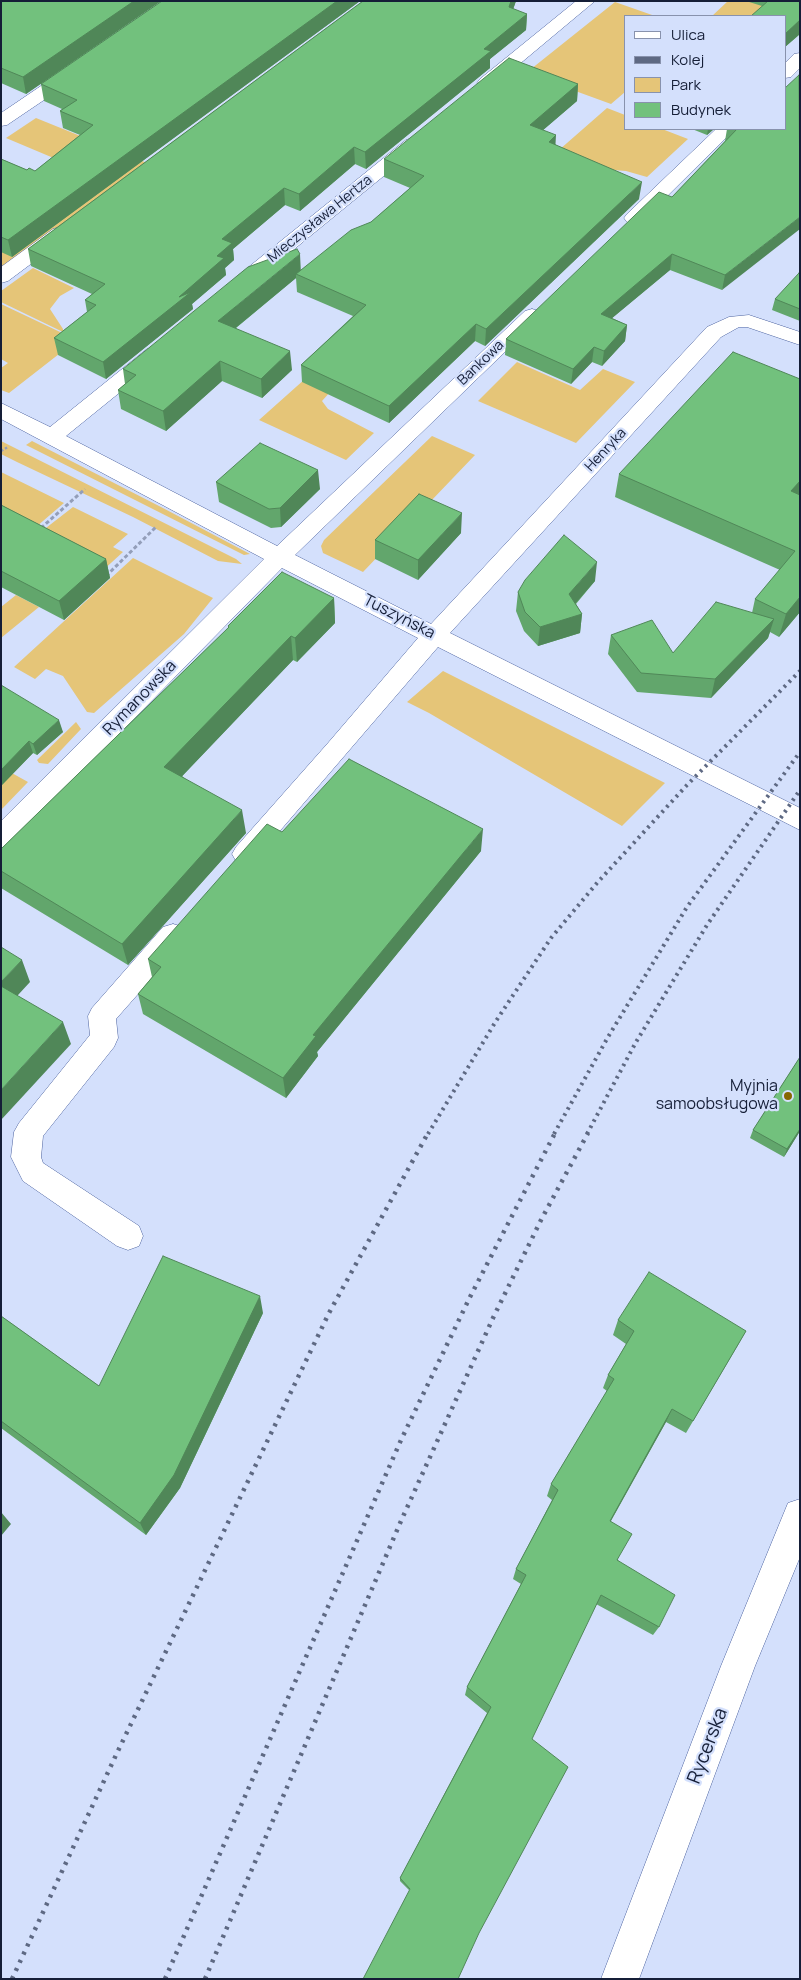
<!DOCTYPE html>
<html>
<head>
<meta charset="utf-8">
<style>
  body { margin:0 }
  #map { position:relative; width:801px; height:1980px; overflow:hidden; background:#d4e0fc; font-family:Manrope,sans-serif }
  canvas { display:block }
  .frame { position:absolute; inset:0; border:2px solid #151e37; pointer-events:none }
  .legend { position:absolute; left:624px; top:15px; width:162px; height:115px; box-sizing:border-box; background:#d4e0fc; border:1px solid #8892ad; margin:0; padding:6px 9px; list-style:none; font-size:15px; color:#151e37 }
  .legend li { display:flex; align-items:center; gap:10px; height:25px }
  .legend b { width:25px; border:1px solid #8892ad }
</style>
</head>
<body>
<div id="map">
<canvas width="801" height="1980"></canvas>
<div class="frame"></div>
<ul class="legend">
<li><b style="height:6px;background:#fff"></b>Ulica</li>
<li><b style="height:6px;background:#5e6983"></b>Kolej</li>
<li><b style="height:14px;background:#e5c578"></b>Park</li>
<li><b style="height:14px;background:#72c17d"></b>Budynek</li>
</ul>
</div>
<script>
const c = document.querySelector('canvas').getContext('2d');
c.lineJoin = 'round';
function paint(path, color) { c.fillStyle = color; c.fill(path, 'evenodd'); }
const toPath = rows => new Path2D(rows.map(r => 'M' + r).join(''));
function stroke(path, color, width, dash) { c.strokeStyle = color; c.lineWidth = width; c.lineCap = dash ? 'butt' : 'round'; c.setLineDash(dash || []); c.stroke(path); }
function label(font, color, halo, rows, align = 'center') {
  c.font = font + ' Manrope,sans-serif'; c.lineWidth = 4.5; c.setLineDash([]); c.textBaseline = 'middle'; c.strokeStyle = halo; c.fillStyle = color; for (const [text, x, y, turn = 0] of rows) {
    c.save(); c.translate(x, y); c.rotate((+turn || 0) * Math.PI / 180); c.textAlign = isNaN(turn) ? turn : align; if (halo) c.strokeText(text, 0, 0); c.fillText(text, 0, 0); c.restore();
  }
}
paint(toPath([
  [728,1,763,1,785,16,712,16],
  [615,2,655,16,625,16,625,92,611,104,526,73],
  [607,108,625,115,625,129,662,129,688,139,647,177,626,171,575,167,551,157],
  [36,118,147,163,1,271,1,230,82,170,6,138],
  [33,268,74,288,60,296,50,309,63,329,63,332,1,302,1,291],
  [1,304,77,340,9,393,1,390,1,368,8,363,1,359],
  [324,362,331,391,322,401,328,409,374,433,346,460,259,420],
  [517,362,580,390,603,369,635,382,576,443,478,401],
  [432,436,475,455,363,572,323,553,321,546,324,540],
  [1,441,236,559,242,564,218,561,133,517,17,462,1,454],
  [32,441,161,507,250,554,244,555,26,445],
  [1,472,64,503,1,557],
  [73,507,128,534,113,547,123,552,100,573,33,538],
  [133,558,213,598,184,634,94,713,87,712,63,676,46,669,35,679,14,667],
  [16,595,39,607,1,638,1,607],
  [443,671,665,783,622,826,429,713,407,702],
  [76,722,81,729,48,764,39,763,37,760],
  [1,767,28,782,1,810]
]), '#e5c578');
const minor = toPath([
  [576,1,595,1,492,87,486,88,480,87,477,83,480,79,576,1],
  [800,53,800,68,791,77,785,78,785,63,794,54,800,53],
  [72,68,78,69,81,73,78,77,7,125,1,126,1,113,66,69,72,68],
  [716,129,735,129,641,222,634,224,627,222,624,218,627,214,716,129],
  [412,138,418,140,421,144,418,148,249,286,242,288,235,286,232,282,235,278,406,140,412,138],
  [60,227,67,229,70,233,67,237,8,281,1,283,1,267,53,229,60,227],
  [532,309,539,311,542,315,539,319,295,555,431,624,707,327,729,317,749,315,800,332,800,345,747,327,739,327,721,337,450,633,800,808,800,830,438,647,254,861,245,864,236,861,232,854,236,847,328,743,418,638,282,568,10,845,1,848,1,821,264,559,1,419,1,403,50,427,147,349,154,347,161,349,164,354,161,359,66,436,277,546,525,311,532,309],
  [173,924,183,927,186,935,183,943,116,1019,118,1038,114,1047,43,1136,41,1157,43,1163,139,1226,143,1236,139,1246,128,1250,117,1246,23,1181,11,1157,14,1132,19,1123,90,1035,88,1016,92,1008,163,927,173,924],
  [800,1499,800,1557,755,1666,639,1979,601,1979,721,1666,788,1503,800,1499]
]);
stroke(minor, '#4d63a0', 1);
stroke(toPath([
  [1,451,8,447]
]), '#939eb9', 2.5, [2.5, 2]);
stroke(toPath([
  [41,528,85,489],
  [106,576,157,526]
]), '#939eb9', 3, [4, 2.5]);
paint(minor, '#fff');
stroke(toPath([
  [428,1134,496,1021,551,938,597,883,687,785,800,671],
  [554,1134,608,1037,687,907,800,752],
  [587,1134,636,1042,707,925,800,790]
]), '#5e6983', 4, [2.5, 4.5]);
stroke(toPath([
  [12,1979,116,1755,329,1313,428,1133],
  [165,1979,401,1440,470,1297,555,1133],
  [205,1979,401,1521,493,1318,541,1220,588,1133]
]), '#5e6983', 4.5, [3, 6]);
paint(toPath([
  [1,1,161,1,26,94,1,83],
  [162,1,360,1,12,257,1,252,1,159,27,170,35,171,80,135,63,128,60,111,62,109,44,101,41,84],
  [363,1,516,1,513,9,527,14,526,30,490,59,490,68,366,169,355,164,300,211,285,205,233,249,234,260,225,268,226,275,192,304,193,309,106,379,58,355,54,338,87,312,85,300,92,294,31,266,28,249],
  [746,1,800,1,800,34,785,47,785,16,762,6],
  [578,84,577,101,543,130,556,145,639,199,485,346,475,341,389,423,302,382,301,365,353,316,297,292,296,278,236,328,292,370,262,398,222,381,166,431,121,409,118,390,125,384,123,369,301,270,371,222,410,188,384,177,384,159],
  [692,129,714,129,707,135],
  [727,129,785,129,722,290,670,270,612,318,627,325,625,341,602,366,592,362,571,384,505,355,506,339,672,197,725,141],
  [800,274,800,321,772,310,775,299],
  [800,379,800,612,779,637,770,632,768,638,711,698,637,692,608,654,611,635,673,653,752,613,755,599,780,570,615,497,619,474],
  [216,482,320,489,281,527,271,528,219,502],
  [1,505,106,559,110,578,64,620,1,587],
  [461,533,418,580,375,559,375,540],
  [595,581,576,604,582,614,580,633,538,646,524,631,516,611,518,592],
  [334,598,335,623,297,662,293,660,182,776,246,833,128,965,1,888,1,849,228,628,228,626],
  [1,685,63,732,37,755,33,753,1,786],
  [282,832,481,851,317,1052,318,1056,286,1098,143,1014,138,994,152,977,148,959],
  [800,1057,800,1131,784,1157,750,1138,753,1130],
  [263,1313,180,1488,146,1535,1,1428,1,1316,99,1386],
  [618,1320,746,1331,738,1345,686,1433,666,1422,611,1521,618,1560,659,1627,653,1635,596,1604,409,1890,400,1881,400,1878,487,1713,465,1695,467,1687,521,1584,513,1579,516,1569,552,1500,547,1496,551,1484,607,1391,603,1388,608,1375,626,1344,613,1335]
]), '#62a66c');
paint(toPath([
  [134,1,161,1,26,94,23,77],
  [337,1,360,1,12,257,8,240],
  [511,1,516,1,508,24,509,7],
  [527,14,526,30,490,59,490,68,366,169,365,152,484,49],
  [800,20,800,34,785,47,785,34],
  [578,84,577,101,528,143,530,125],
  [708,129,714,129,707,135],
  [556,135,555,153,549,142],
  [354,147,355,164,300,211,299,194],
  [642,182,639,199,485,346,486,329],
  [284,188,285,205,233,249,234,260,225,268,226,275,192,304,193,309,106,379,103,362,179,297,217,256,222,239],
  [800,217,800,229,722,290,725,275],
  [300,254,301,274,296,274,296,278,221,340,218,321],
  [672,254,670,270,599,329,601,314],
  [476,324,475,341,389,423,389,406],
  [627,325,625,341,602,366,604,351],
  [594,347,592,362,571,384,573,369],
  [290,351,292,370,262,398,261,379],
  [220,361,222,381,166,431,163,411],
  [318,470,320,489,281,527,280,508],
  [800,481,800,497,791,491],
  [462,513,461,533,418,580,418,560],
  [106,559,110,578,64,620,59,601],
  [597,562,595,581,567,613,569,594],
  [800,597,800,612,779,637,786,614],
  [334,598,335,623,297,662,295,638],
  [582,614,580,633,538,646,540,627],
  [774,619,768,638,711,698,715,679],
  [291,636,293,660,169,790,164,767],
  [59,720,63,732,37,755,33,744],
  [29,741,33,753,1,786,1,770],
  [242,810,246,833,128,965,122,944],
  [483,829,481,851,317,1052,318,1056,286,1098,283,1078,313,1035],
  [22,960,30,982,7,1007,1,992,1,982],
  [63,1022,71,1044,1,1120,1,1090],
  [800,1129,800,1131,784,1157,787,1149],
  [260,1296,263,1313,180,1488,146,1535,140,1523],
  [672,1409,666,1422,605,1531,610,1521],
  [1,1512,11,1524,1,1536]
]), '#508758');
const building = toPath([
  [1,1,134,1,23,77,1,68,1,1],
  [162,1,337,1,8,240,1,237,1,159,27,170,29,168,35,171,93,125,60,111,77,100,41,84,162,1],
  [363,1,511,1,509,7,527,14,484,49,491,51,365,152,354,147,299,194,284,188,222,239,232,243,217,256,224,258,179,297,191,292,103,362,54,338,96,305,85,300,105,284,28,249,363,1],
  [768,1,800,1,800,20,785,34,785,16,751,16,768,1],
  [509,58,578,84,530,125,556,135,549,142,642,182,486,329,476,324,389,406,301,365,366,305,296,274,351,230,371,222,424,176,384,159,509,58],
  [799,75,800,217,725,275,672,254,601,314,627,325,604,351,594,347,573,369,506,339,659,192,672,197,737,129,736,129,785,129,785,88,799,75],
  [297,249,300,254,218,321,290,351,261,379,220,361,163,411,118,390,136,375,123,369,248,267,297,249],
  [799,273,800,274,800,309,775,299,799,273],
  [733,352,800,379,800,481,791,491,800,495,800,597,786,614,755,599,795,551,619,474,733,352],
  [260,443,318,470,280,508,269,509,216,482,260,443],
  [419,494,462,513,418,560,375,540,419,494],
  [1,505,106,559,59,601,1,571,1,505],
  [564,535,597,562,569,594,582,614,540,627,525,612,518,592,525,580,564,535],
  [282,572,334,598,295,638,291,636,164,767,242,810,122,944,1,871,1,849,229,627,228,626,282,572],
  [716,602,774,619,715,679,641,673,611,635,652,620,673,653,716,602],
  [1,685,59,720,33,744,29,741,1,770,1,685],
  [349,759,483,829,313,1035,316,1036,283,1078,138,994,161,967,148,959,267,824,282,832,349,759],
  [1,947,22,960,1,982,1,947],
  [1,986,63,1022,1,1090,1,986],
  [800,1057,800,1129,787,1149,753,1130,800,1057],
  [163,1256,260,1296,174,1475,140,1523,1,1421,1,1316,99,1386,163,1256],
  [649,1272,746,1331,693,1421,672,1409,610,1521,632,1534,617,1560,675,1595,659,1627,601,1595,532,1739,568,1767,479,1933,458,1979,363,1979,410,1889,400,1878,491,1707,467,1687,526,1575,516,1569,558,1490,551,1484,614,1379,608,1375,634,1331,618,1320,649,1272]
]);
paint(building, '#72c17d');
stroke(building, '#508758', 1);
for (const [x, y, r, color] of [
  [788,1096,5,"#876702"]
]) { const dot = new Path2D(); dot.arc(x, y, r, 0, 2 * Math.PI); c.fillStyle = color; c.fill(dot); stroke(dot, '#d4e0fc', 2); }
label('14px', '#151e37', '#d4e0fc', [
  ["Mieczysława Hertza",320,219,-39],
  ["Bankowa",481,363,-44],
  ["Henryka",606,450,-47]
]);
label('16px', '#151e37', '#d4e0fc', [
  ["Tuszyńska",399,617,27],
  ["Rymanowska",140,698,-46]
]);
label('16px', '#151e37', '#d4e0fc', [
  ["Myjnia",778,1087],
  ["samoobsługowa",778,1105]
], 'right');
label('19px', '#151e37', '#d4e0fc', [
  ["Rycerska",708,1746,-69]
]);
</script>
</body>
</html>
